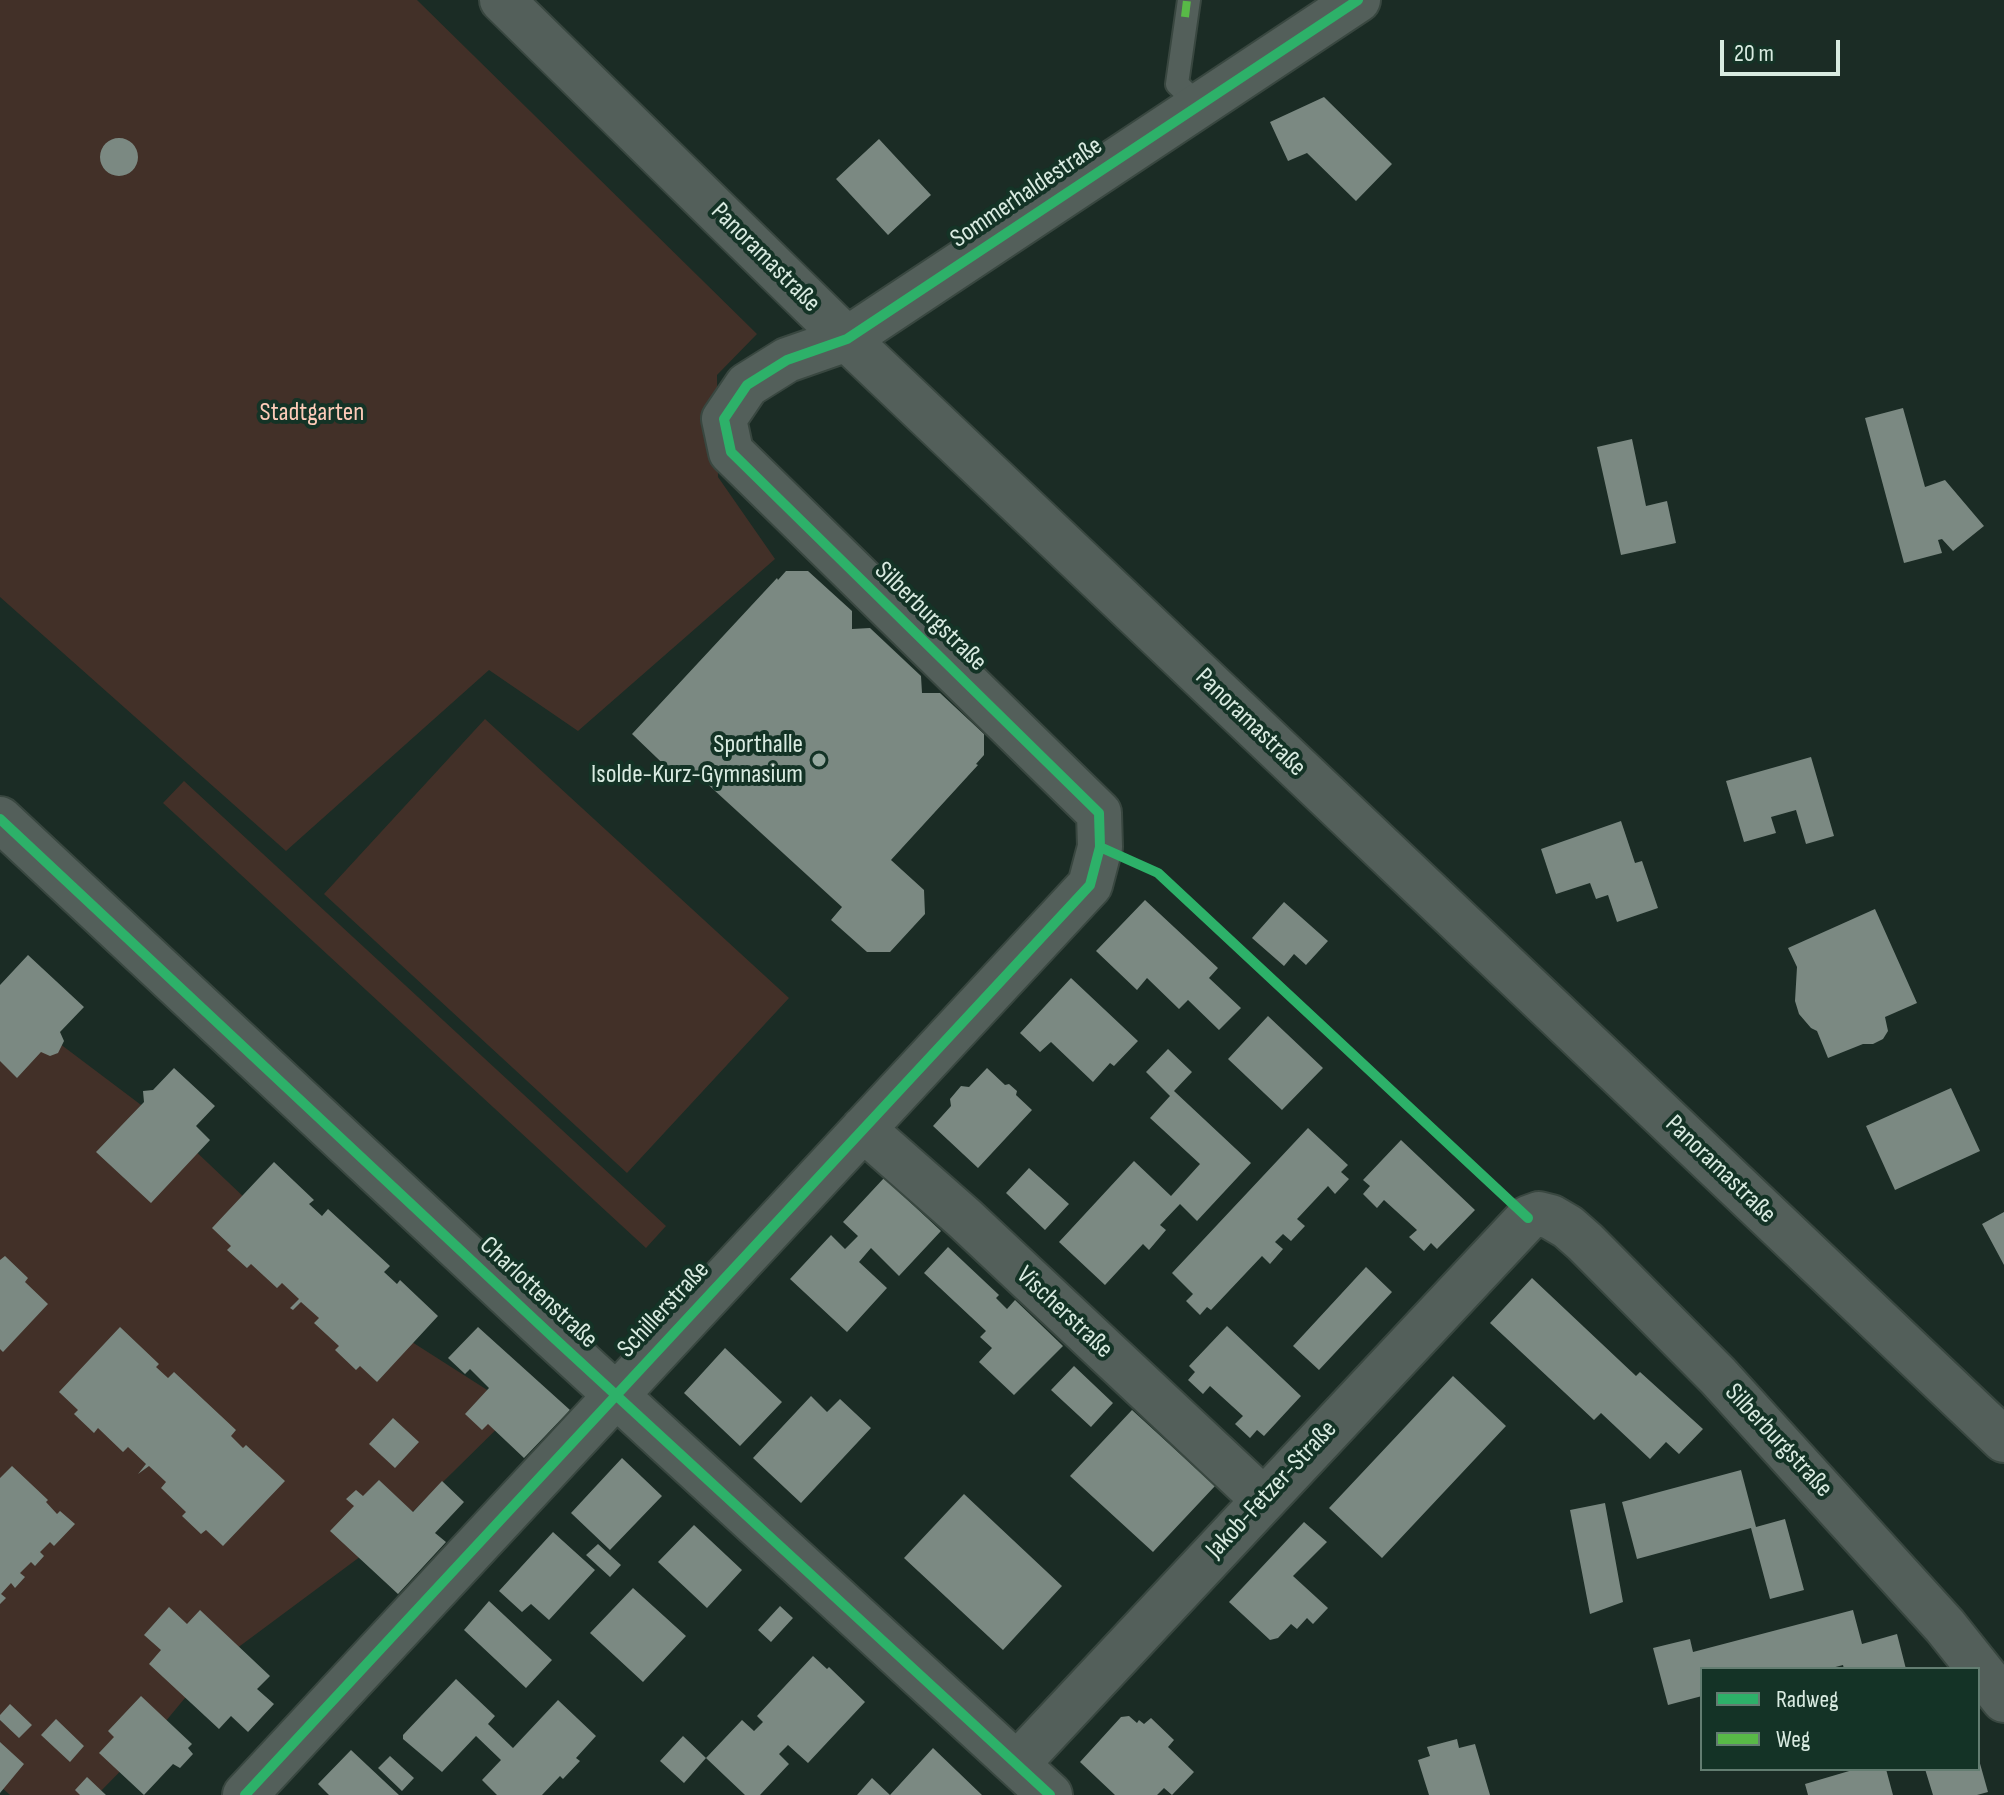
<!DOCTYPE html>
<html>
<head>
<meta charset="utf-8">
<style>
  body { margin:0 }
  #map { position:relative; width:2004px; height:1795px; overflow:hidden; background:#1b2c25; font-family:"Sofia Sans Condensed",sans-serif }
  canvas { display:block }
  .legend { position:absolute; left:1700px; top:1667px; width:280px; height:104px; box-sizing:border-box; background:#143326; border:2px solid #637d71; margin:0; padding:10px 14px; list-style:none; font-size:24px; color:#d9ebe1 }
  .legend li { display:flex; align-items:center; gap:16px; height:40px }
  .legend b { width:40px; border:2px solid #637d71 }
  .scale { position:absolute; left:1720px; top:40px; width:120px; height:36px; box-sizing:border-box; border:4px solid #d9ebe1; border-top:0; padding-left:10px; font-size:24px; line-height:28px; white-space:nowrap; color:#d9ebe1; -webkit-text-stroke:6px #143326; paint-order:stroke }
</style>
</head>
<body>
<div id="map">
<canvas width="2004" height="1795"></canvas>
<ul class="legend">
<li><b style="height:10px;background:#2db169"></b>Radweg</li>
<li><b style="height:10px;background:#58b947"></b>Weg</li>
</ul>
<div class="scale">20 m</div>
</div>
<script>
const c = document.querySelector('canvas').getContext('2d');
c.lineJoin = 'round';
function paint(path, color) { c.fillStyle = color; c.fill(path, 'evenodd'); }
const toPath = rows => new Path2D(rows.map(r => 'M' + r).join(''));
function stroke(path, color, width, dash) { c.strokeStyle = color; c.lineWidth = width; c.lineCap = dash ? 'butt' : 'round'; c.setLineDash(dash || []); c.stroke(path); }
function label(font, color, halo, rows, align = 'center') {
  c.font = font + ' "Sofia Sans Condensed",sans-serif'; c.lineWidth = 8; c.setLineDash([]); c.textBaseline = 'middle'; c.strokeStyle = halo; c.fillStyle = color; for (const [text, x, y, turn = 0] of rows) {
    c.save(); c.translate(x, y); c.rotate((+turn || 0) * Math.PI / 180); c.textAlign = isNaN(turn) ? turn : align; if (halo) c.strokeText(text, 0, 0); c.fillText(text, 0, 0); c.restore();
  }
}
paint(toPath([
  [0,0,417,0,757,334,717,375,718,477,775,559,578,731,489,670,286,851,0,597],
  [485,719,789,998,627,1173,324,894],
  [184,781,666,1226,646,1248,163,803],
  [23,1016,169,1126,365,1312,517,1409,388,1536,209,1669,146,1745,97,1795,10,1795,0,1786,0,1043]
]), '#423028');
paint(toPath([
  [1324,97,1392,164,1356,201,1307,153,1288,161,1270,122],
  '100 157a19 19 0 1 1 38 0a19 19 0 1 1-38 0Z',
  [879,139,931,195,888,235,836,179],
  [1903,408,1925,487,1945,480,1984,526,1953,551,1942,539,1938,540,1942,553,1904,563,1865,418],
  [1632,439,1646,506,1667,501,1676,543,1621,555,1597,447],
  [786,571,808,571,852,611,852,629,870,628,921,676,922,693,940,693,984,734,984,755,976,764,978,765,891,860,924,890,925,914,890,952,867,952,831,920,842,907,702,779,680,780,632,734,777,578,778,580],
  [1811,757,1834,836,1806,844,1796,810,1771,817,1776,833,1744,842,1726,781],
  [1621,821,1635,863,1642,861,1658,908,1617,922,1608,895,1596,899,1590,883,1556,894,1541,849],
  [1145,900,1218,968,1209,978,1241,1008,1219,1030,1188,1000,1179,1009,1147,978,1137,990,1096,951],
  [1284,902,1328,941,1306,965,1294,954,1284,966,1252,938],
  [1875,909,1917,1003,1885,1017,1888,1031,1883,1039,1873,1044,1863,1044,1828,1058,1817,1031,1811,1028,1799,1014,1795,1001,1797,967,1788,948],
  [28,955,84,1007,60,1032,64,1041,58,1053,50,1056,41,1052,17,1078,0,1061,0,985],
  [1071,978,1138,1041,1114,1066,1110,1063,1093,1082,1051,1042,1040,1052,1020,1033],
  [1268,1016,1323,1068,1282,1110,1228,1059],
  [1168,1049,1192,1072,1174,1091,1251,1163,1197,1221,1180,1204,1160,1225,1166,1230,1149,1250,1143,1244,1105,1285,1059,1242,1134,1161,1171,1196,1200,1164,1150,1118,1170,1096,1146,1072],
  [174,1068,215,1106,196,1126,210,1140,151,1203,96,1152,144,1102,143,1091,153,1090],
  [987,1068,1005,1085,1009,1084,1017,1091,1016,1095,1032,1110,978,1168,933,1126,951,1106,950,1099,961,1086,969,1087],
  [1951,1088,1980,1151,1895,1190,1866,1126],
  [1308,1128,1348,1165,1341,1172,1349,1179,1335,1194,1328,1186,1297,1219,1305,1226,1291,1241,1283,1234,1275,1242,1283,1249,1270,1264,1262,1256,1211,1310,1207,1307,1200,1315,1186,1301,1193,1294,1172,1273],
  [1401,1140,1475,1210,1437,1249,1431,1243,1424,1251,1409,1237,1417,1230,1384,1200,1377,1208,1363,1194,1370,1186,1363,1180],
  [274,1162,314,1200,309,1204,322,1216,328,1209,390,1266,384,1272,397,1284,400,1280,438,1316,377,1382,360,1366,356,1370,335,1350,339,1346,314,1323,319,1318,301,1302,293,1310,290,1308,299,1299,282,1283,277,1288,251,1264,247,1268,227,1250,231,1246,212,1228],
  [1029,1168,1069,1204,1045,1230,1006,1193],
  [884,1178,941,1231,899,1276,871,1248,859,1262,887,1288,847,1332,790,1279,831,1235,845,1249,858,1236,843,1222],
  [2004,1212,2004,1265,1982,1224],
  [948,1247,999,1295,996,1298,1007,1309,1015,1300,1063,1346,1014,1395,979,1362,992,1348,980,1337,986,1331,924,1273],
  [5,1256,28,1278,25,1282,48,1304,3,1352,0,1349,0,1260],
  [1366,1267,1392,1292,1319,1370,1293,1346],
  [1532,1278,1636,1376,1640,1372,1703,1429,1679,1454,1666,1442,1650,1459,1601,1413,1594,1420,1490,1323],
  [1227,1326,1301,1396,1264,1436,1257,1430,1250,1438,1235,1424,1243,1416,1210,1386,1203,1394,1188,1380,1195,1372,1189,1366],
  [120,1327,159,1364,156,1367,168,1378,174,1372,236,1430,231,1436,243,1448,246,1445,285,1481,223,1546,206,1530,201,1534,182,1516,186,1512,161,1488,166,1482,149,1466,138,1474,146,1464,128,1447,123,1452,98,1428,94,1433,74,1414,78,1410,59,1392],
  [478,1327,570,1410,524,1458,488,1424,482,1430,465,1414,489,1388,470,1369,465,1374,448,1358],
  [725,1348,782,1402,740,1446,684,1393],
  [1074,1366,1113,1403,1091,1427,1051,1390],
  [1453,1376,1506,1426,1382,1558,1329,1508],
  [811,1396,827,1412,840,1399,871,1428,801,1503,753,1458],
  [1132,1410,1215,1486,1153,1552,1070,1476],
  [393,1418,419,1442,395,1468,369,1444],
  [622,1458,662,1496,610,1550,571,1513],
  [12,1466,48,1500,46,1502,57,1514,60,1511,75,1524,54,1546,50,1542,40,1552,44,1556,35,1566,31,1562,20,1573,25,1577,15,1588,11,1583,1,1594,6,1598,0,1604,0,1478],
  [1741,1470,1756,1527,1785,1519,1804,1590,1770,1599,1751,1528,1637,1559,1622,1502],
  [379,1480,413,1512,442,1481,464,1502,435,1533,446,1542,398,1594,330,1531,354,1506,346,1499,356,1490,363,1496],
  [964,1494,1062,1586,1003,1650,904,1558],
  [1605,1503,1623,1602,1590,1614,1570,1510],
  [1304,1522,1327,1542,1293,1576,1328,1608,1313,1624,1307,1618,1297,1629,1291,1624,1278,1638,1270,1640,1229,1602],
  [694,1525,742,1570,707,1608,658,1562],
  [553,1532,595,1570,549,1620,531,1604,522,1612,499,1591],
  [598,1544,621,1565,610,1577,586,1555],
  [633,1588,686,1636,643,1682,590,1633],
  [489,1601,552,1660,526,1688,464,1630],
  [780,1606,793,1618,771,1642,758,1630],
  [169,1607,187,1624,200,1610,270,1676,257,1689,274,1704,248,1732,231,1716,219,1729,149,1664,161,1650,144,1635],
  [1853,1610,1862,1644,1897,1634,1906,1669,1844,1669,1843,1665,1828,1669,1702,1669,1702,1696,1668,1705,1653,1648,1690,1639,1693,1652],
  [813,1656,827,1669,829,1667,865,1702,808,1763,788,1745,779,1754,789,1764,760,1795,745,1795,706,1758,742,1720,754,1731,763,1722,757,1716],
  [456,1679,495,1716,488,1724,513,1748,558,1700,596,1736,576,1758,580,1761,563,1779,560,1776,542,1795,497,1795,482,1780,501,1760,476,1736,442,1772,403,1739,403,1735],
  [141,1696,192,1744,188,1748,193,1754,180,1768,173,1764,144,1795,99,1753,114,1737,108,1731],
  [10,1704,32,1725,19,1738,0,1720,0,1715],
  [1129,1716,1137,1723,1139,1720,1144,1724,1151,1718,1174,1740,1168,1747,1194,1772,1172,1795,1164,1788,1157,1795,1115,1795,1080,1762,1121,1717],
  [56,1719,84,1746,70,1762,41,1735],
  [683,1736,706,1758,684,1783,660,1761],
  [1457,1739,1459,1748,1475,1744,1490,1795,1429,1795,1418,1760,1430,1756,1427,1747],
  [0,1742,24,1764,0,1793],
  [933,1748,982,1795,890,1795],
  [351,1750,399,1795,329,1795,318,1784],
  [390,1756,414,1778,402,1791,378,1768],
  [1979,1760,1988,1792,1977,1795,1933,1795,1925,1769,1978,1769],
  [1856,1769,1886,1769,1893,1795,1808,1795,1805,1784],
  [87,1777,106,1795,80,1795,75,1790],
  [872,1778,890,1795,857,1795]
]), '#7b8982');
const lane = toPath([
  [1189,0,1177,84,1199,105]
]);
const street = toPath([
  [502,0,847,339,2004,1440],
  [0,819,554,1338,1050,1795],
  [863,1129,964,1218,1264,1500],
  [1017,1764,1528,1218,1539,1214,1551,1217,1568,1227,1585,1242,1718,1376,1945,1626,2004,1700],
  [245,1795,1090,885,1100,847,1099,813,731,452,724,419,747,385,787,360,847,339,1358,0]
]);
stroke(lane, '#394740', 26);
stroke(street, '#394740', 48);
stroke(lane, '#535f5a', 22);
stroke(street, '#535f5a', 44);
stroke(toPath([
  [1185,17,1187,0]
]), '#58b947', 8, [16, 8]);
stroke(toPath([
  [0,819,554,1338,1050,1795],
  [1100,847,1158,873,1528,1218],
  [245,1795,1090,885,1100,847,1099,813,731,452,724,419,747,385,787,360,847,339,1358,0]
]), '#2db169', 10);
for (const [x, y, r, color] of [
  [819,760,8,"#96a89f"]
]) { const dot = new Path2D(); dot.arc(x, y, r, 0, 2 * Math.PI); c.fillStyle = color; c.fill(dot); stroke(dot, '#143326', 3); }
label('26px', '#d9ebe1', '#143326', [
  ["Sommerhaldestraße",1027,193,-34],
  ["Panoramastraße",765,258,45],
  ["Silberburgstraße",930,617,44],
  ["Panoramastraße",1250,723,44],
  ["Panoramastraße",1720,1170,44],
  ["Charlottenstraße",538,1293,43],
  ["Schillerstraße",664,1310,-47],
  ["Vischerstraße",1064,1313,43],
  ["Silberburgstraße",1778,1441,47],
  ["Jakob-Fetzer-Straße",1272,1490,-47]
]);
label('26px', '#fdcbb8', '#143326', [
  ["Stadtgarten",312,413]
]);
label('26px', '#d9ebe1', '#143326', [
  ["Sporthalle",803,745],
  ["Isolde-Kurz-Gymnasium",803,775]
], 'right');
</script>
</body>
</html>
